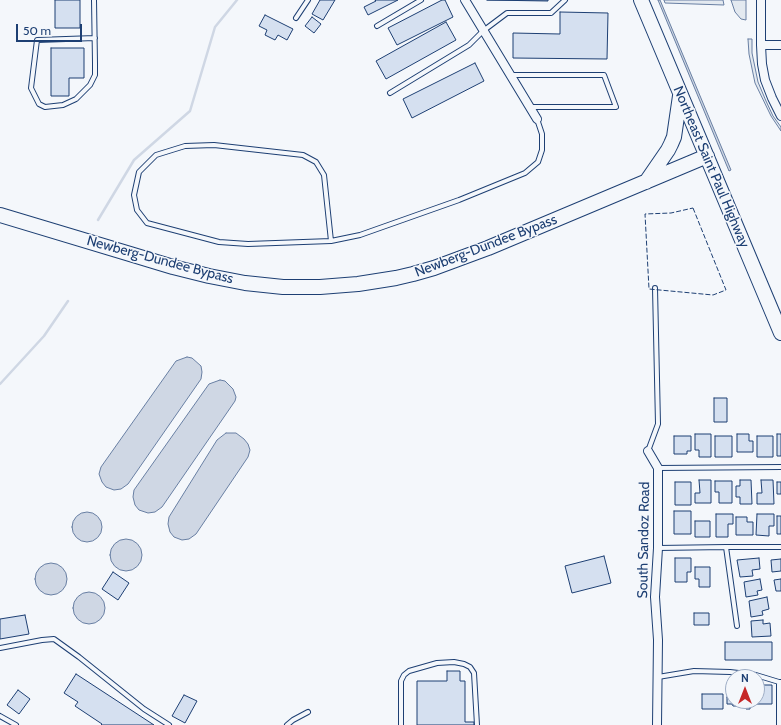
<!DOCTYPE html>
<html>
<head>
<meta charset="utf-8">
<style>
  body { margin:0 }
  #map { position:relative; width:781px; height:725px; overflow:hidden; background:#f4f7fb; font-family:Cabin,sans-serif }
  canvas { display:block }
  .north { position:absolute; left:725px; top:669px; width:40px; height:40px; box-sizing:border-box; background:#f4f7fb; border:1px solid #9eadc5; border-radius:50%; rotate:0deg; font-size:11px; font-weight:700; line-height:16px; text-align:center; color:#1d3f73 }
  .north::after { content:''; display:block; margin:auto; width:14px; height:18px; background:#c62828; clip-path:polygon(50% 0,100% 100%,50% 72%,0 100%) }
  .scale { position:absolute; left:16px; top:24px; width:66px; height:18px; box-sizing:border-box; border:2px solid #1d3f73; border-top:0; padding-left:5px; font-size:12px; line-height:14px; white-space:nowrap; color:#1d3f73; -webkit-text-stroke:3px #f4f7fb; paint-order:stroke }
</style>
</head>
<body>
<div id="map">
<canvas width="781" height="725"></canvas>
<div class="north">N</div>
<div class="scale">50 m</div>
</div>
<script>
const c = document.querySelector('canvas').getContext('2d');
c.lineJoin = 'round';
function paint(path, color) { c.fillStyle = color; c.fill(path, 'evenodd'); }
const toPath = rows => new Path2D(rows.map(r => 'M' + r).join(''));
function stroke(path, color, width, dash) { c.strokeStyle = color; c.lineWidth = width; c.lineCap = dash ? 'butt' : 'round'; c.setLineDash(dash || []); c.stroke(path); }
function label(font, color, halo, rows, align = 'center') {
  c.font = font + ' Cabin,sans-serif'; c.lineWidth = 3; c.setLineDash([]); c.textBaseline = 'middle'; c.strokeStyle = halo; c.fillStyle = color; for (const [text, x, y, turn = 0] of rows) {
    c.save(); c.translate(x, y); c.rotate((+turn || 0) * Math.PI / 180); c.textAlign = isNaN(turn) ? turn : align; if (halo) c.strokeText(text, 0, 0); c.fillText(text, 0, 0); c.restore();
  }
}
const green = toPath([
  [664,0,723,0,724,5,665,3,664,0],
  [731,0,746,0,746,20,741,19,735,12,731,0],
  [748,39,752,39,752,53,758,82,766,101,773,116,781,127,781,131,771,116,755,83,749,54,748,39]
]);
paint(green, '#e3e9f0');
stroke(green, '#687fa3', 1);
const water = toPath([
  [658,0,660,0,731,170,729,171,658,0],
  [187,357,192,358,201,366,202,372,201,379,128,484,121,489,114,490,106,487,102,482,99,474,101,467,176,361,187,357],
  [220,380,225,381,233,389,236,397,235,401,162,507,155,512,148,513,139,510,135,505,133,497,134,490,209,384,220,380],
  [226,433,236,433,244,439,248,444,250,450,248,457,196,534,189,539,182,540,174,537,170,532,168,524,169,517,217,440,226,433],
  '72 527a15 15 0 1 1 30 0a15 15 0 1 1-30 0Z',
  '110 555a16 16 0 1 1 32 0a16 16 0 1 1-32 0Z',
  '35 579a16 16 0 1 1 32 0a16 16 0 1 1-32 0Z',
  '73 608a16 16 0 1 1 32 0a16 16 0 1 1-32 0Z'
]);
paint(water, '#cfd7e4');
stroke(water, '#687fa3', 1);
stroke(toPath([
  [98,220,134,160,190,111,215,27,237,0],
  [0,384,44,336,68,301]
]), '#cfd7e4', 2.5);
const building = toPath([
  [55,0,80,0,80,28,55,28,55,0],
  [320,0,335,0,323,20,312,14,320,0],
  [375,0,398,0,368,15,364,7,376,1,375,0],
  [442,0,445,0,453,17,397,45,388,28,442,0],
  [487,0,548,0,548,1,487,0],
  [560,12,608,13,607,59,513,58,513,33,560,34,560,12],
  [265,15,293,29,287,40,278,35,275,40,265,35,267,30,259,26,265,15],
  [312,17,321,24,314,33,305,26,312,17],
  [446,22,456,40,386,79,376,61,446,22],
  [51,48,84,48,84,78,69,78,69,96,51,96,51,48],
  [475,63,484,81,412,118,403,99,475,63],
  [714,398,727,398,727,422,714,422,714,398],
  [695,434,711,434,711,457,699,457,699,450,695,450,695,434],
  [737,434,749,434,749,441,753,441,753,452,737,452,737,434],
  [777,434,781,434,781,456,777,456,777,434],
  [674,436,691,436,691,451,687,451,687,454,674,454,674,436],
  [715,436,732,436,732,457,715,457,715,436],
  [757,436,773,436,773,457,757,457,757,436],
  [699,480,711,480,711,503,695,503,695,493,700,493,699,480],
  [740,480,751,480,752,504,740,504,740,497,736,497,736,486,740,486,740,480],
  [761,480,773,480,774,504,757,504,757,493,762,493,761,480],
  [715,481,732,481,732,503,719,503,719,492,715,492,715,481],
  [675,482,691,482,691,505,675,505,675,482],
  [777,482,781,482,781,494,777,494,777,482],
  [674,511,691,511,691,534,674,534,674,511],
  [716,514,733,514,733,524,728,524,728,537,716,537,716,514],
  [757,514,774,514,774,526,769,526,769,536,756,535,757,514],
  [777,516,781,516,781,534,777,534,777,516],
  [736,517,747,517,747,522,753,522,753,535,736,535,736,517],
  [695,521,710,521,710,537,695,537,695,521],
  [604,556,611,583,572,593,565,566,604,556],
  [675,558,691,558,691,572,687,572,687,582,675,582,675,558],
  [759,558,760,569,752,570,753,576,740,577,737,560,759,558],
  [781,559,781,571,772,572,771,560,781,559],
  [695,567,710,567,710,587,699,587,699,579,695,579,695,567],
  [113,572,129,583,118,600,102,589,113,572],
  [760,579,762,590,757,591,758,595,746,597,744,582,760,579],
  [781,579,781,591,776,591,774,580,781,579],
  [767,597,769,609,762,611,763,615,751,617,749,601,767,597],
  [694,613,709,613,709,625,694,625,694,613],
  [25,615,29,634,0,639,0,619,25,615],
  [763,620,763,624,770,623,771,636,752,637,751,621,763,620],
  [725,642,772,642,772,660,725,660,725,642],
  [447,671,460,671,460,681,465,681,465,722,474,722,474,725,417,725,417,681,447,681,447,671],
  [76,674,154,725,101,725,102,724,75,706,78,702,64,693,76,674],
  [757,685,772,685,772,704,756,704,757,685],
  [18,690,30,699,19,714,7,705,18,690],
  [702,694,723,694,723,709,702,709,702,694],
  [184,695,197,701,185,723,172,716,184,695],
  [727,697,733,697,733,701,746,701,746,703,750,703,750,709,746,709,746,706,733,706,732,704,727,704,727,697]
]);
paint(building, '#d5e0f0');
stroke(building, '#1d3f73', 1);
const lane = toPath([
  [94,0,95,63,95,75,90,85,76,99,63,105,45,107,39,104,31,88,37,40,95,38],
  [296,18,308,0],
  [377,26,421,0],
  [511,75,604,75,616,107,530,107],
  [390,93,469,45,483,31,507,13,551,13,565,0],
  [331,241,324,175,316,162,303,155,214,145,185,146,156,155,139,172,134,195,137,210,147,223,219,242,248,244,331,241,360,235,459,200,525,173,538,162,542,150,542,134,537,119],
  [648,451,658,424,655,288],
  [658,468,781,467],
  [726,547,781,547],
  [658,548,726,547,737,626],
  [0,648,42,640,54,639,79,657,144,709,169,725],
  [658,677,694,671,730,672,756,675,779,682],
  [0,716,16,725],
  [287,725,293,720,308,712],
  [401,725,401,681,404,675,409,671,437,663,454,662,464,664,470,667,474,673,477,725],
  [779,725,779,682,781,682]
]);
const street = toPath([
  [465,0,537,119],
  [761,0,761,45,762,64,765,80,772,98,781,116],
  [761,45,781,45],
  [648,451,658,468,658,548,655,597,658,640,657,725]
]);
const highway = toPath([
  [641,0,781,333],
  [646,182,668,150,671,144,674,137,680,96],
  [0,215,130,254,173,267,209,276,245,283,283,287,320,287,358,284,396,278,413,274,434,268,488,248,707,156]
]);
stroke(lane, '#1d3f73', 6);
stroke(street, '#1d3f73', 10);
stroke(highway, '#1d3f73', 16);
stroke(lane, '#f4f7fb', 4);
stroke(street, '#f4f7fb', 8);
stroke(highway, '#f4f7fb', 14);
stroke(toPath([
  [693,208,726,290,713,295,649,289,645,214,671,213,693,208]
]), '#1d3f73', 1, [5, 2]);
label('14px', '#1d3f73', '#f4f7fb', [
  ["Northeast Saint Paul Highway",711,167,67],
  ["Newberg-Dundee Bypass",486,246,-21],
  ["Newberg-Dundee Bypass",160,260,15],
  ["South Sandoz Road",644,540,-89]
]);
</script>
</body>
</html>
